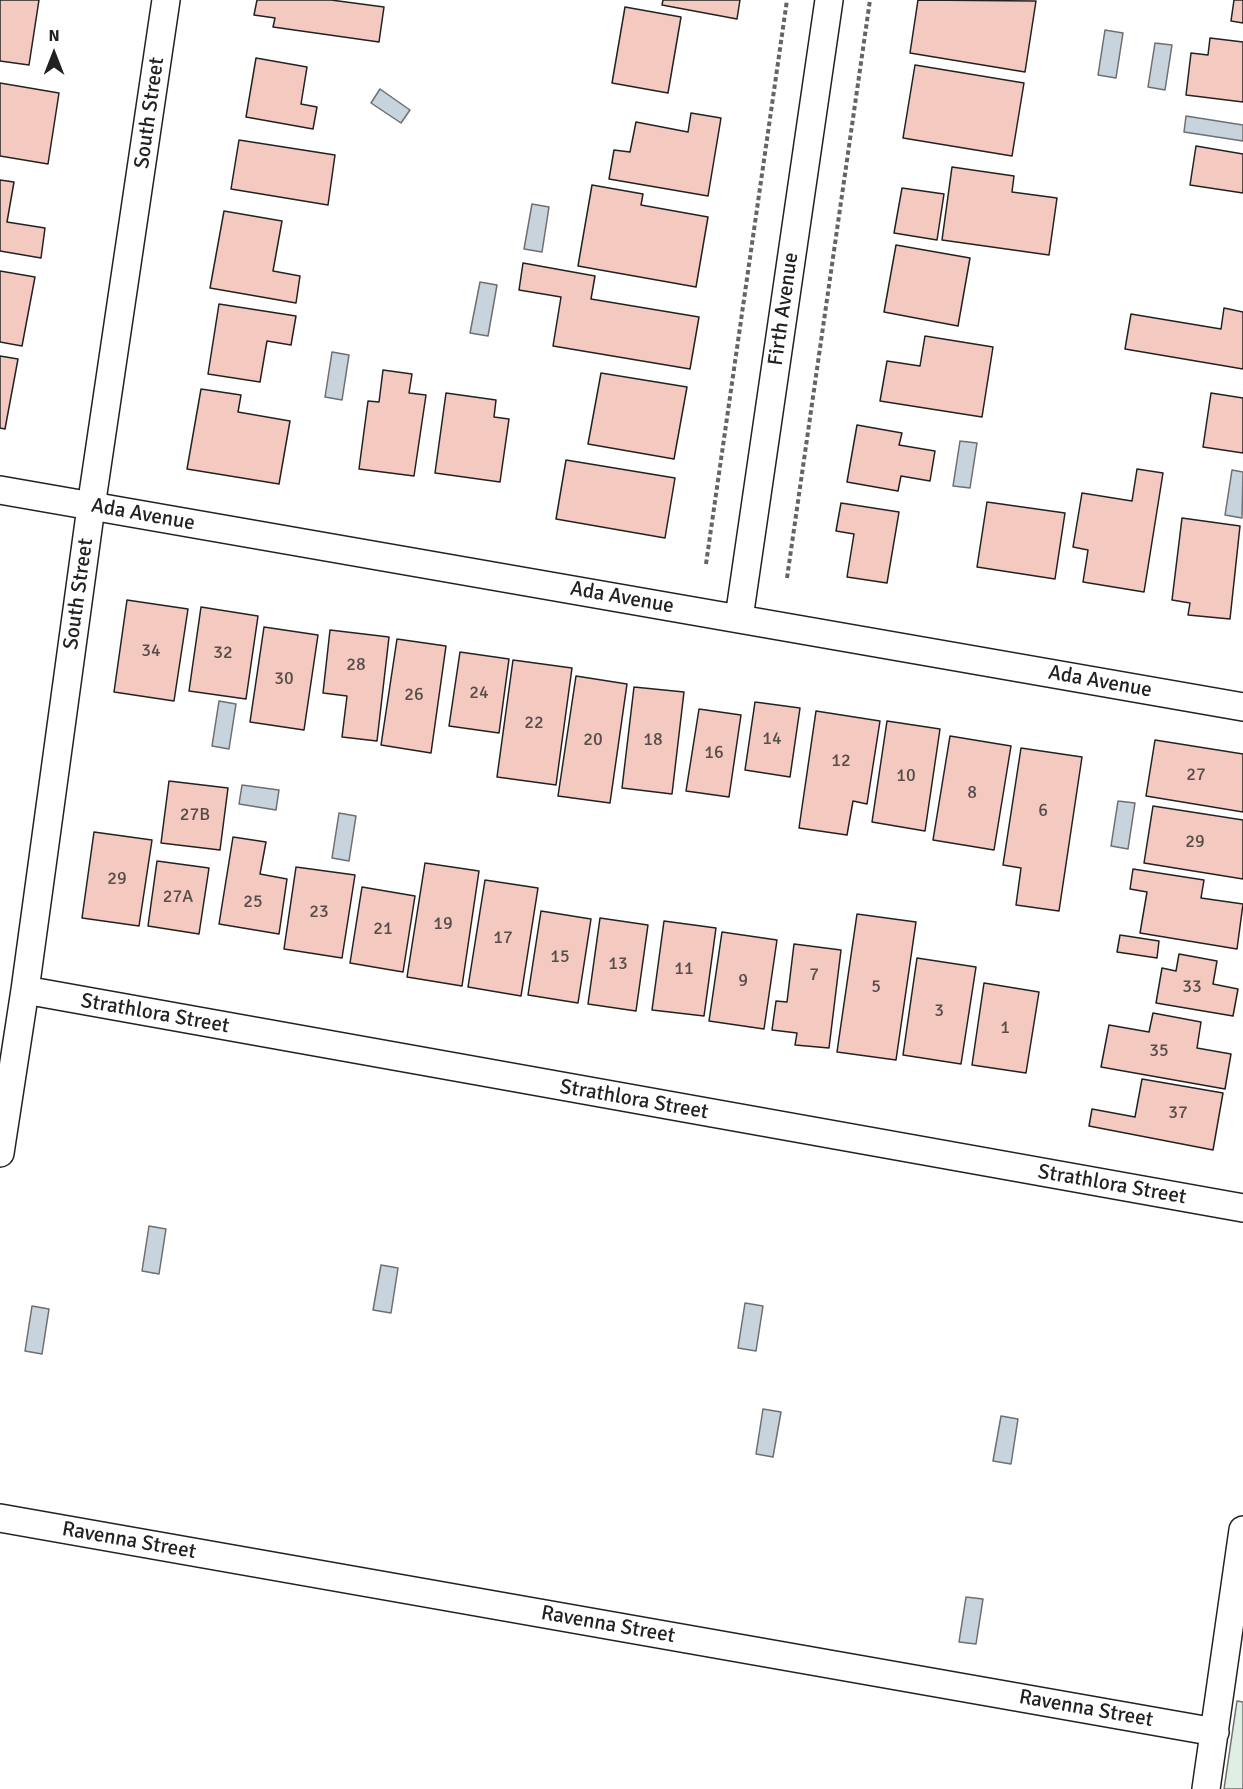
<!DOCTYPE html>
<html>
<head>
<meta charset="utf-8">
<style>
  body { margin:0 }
  #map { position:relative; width:1243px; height:1789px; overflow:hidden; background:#fff; font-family:Signika,sans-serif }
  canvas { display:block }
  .north { position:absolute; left:24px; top:24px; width:60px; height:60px; -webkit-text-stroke:4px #fff; paint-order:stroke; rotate:0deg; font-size:16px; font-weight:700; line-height:24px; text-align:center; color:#222 }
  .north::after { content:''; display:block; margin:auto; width:21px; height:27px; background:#222; clip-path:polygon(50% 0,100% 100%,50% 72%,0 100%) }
</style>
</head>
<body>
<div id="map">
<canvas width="1243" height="1789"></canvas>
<div class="north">N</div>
</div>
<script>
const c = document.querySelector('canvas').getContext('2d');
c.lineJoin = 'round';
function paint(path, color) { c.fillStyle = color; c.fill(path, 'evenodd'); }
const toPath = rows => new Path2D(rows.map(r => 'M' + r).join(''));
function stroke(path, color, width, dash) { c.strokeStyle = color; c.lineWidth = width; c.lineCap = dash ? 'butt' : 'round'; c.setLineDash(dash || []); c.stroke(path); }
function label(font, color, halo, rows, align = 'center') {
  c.font = font + ' Signika,sans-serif'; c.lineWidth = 4.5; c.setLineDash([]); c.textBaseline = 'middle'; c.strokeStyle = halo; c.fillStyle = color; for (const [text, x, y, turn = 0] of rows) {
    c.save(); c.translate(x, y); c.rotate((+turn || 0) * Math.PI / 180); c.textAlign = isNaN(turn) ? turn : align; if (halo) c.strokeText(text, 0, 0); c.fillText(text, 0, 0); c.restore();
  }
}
const green = toPath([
  [1237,1701,1243,1702,1243,1789,1224,1789,1237,1701]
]);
paint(green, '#e0efe3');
stroke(green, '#6f6f6f', 1.5);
const water = toPath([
  [1105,30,1123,33,1116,78,1098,75,1105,30],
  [1155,43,1172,45,1165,90,1148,87,1155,43],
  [380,89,410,110,401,123,371,103,380,89],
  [1186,116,1243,125,1243,141,1184,132,1186,116],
  [532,204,549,207,542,252,524,249,532,204],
  [480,282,497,285,488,336,470,333,480,282],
  [332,352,349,355,342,400,325,397,332,352],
  [960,441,977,443,970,488,953,486,960,441],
  [1232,470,1243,472,1242,518,1225,515,1232,470],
  [219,701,236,704,229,749,212,746,219,701],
  [242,785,279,790,276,810,239,804,242,785],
  [1118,801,1135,803,1128,849,1111,846,1118,801],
  [339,813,356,816,349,861,332,858,339,813],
  [149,1226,166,1229,159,1274,142,1271,149,1226],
  [381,1265,398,1268,391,1313,373,1310,381,1265],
  [745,1303,763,1306,756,1351,738,1348,745,1303],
  [32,1306,49,1309,42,1354,25,1351,32,1306],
  [763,1409,781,1412,773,1457,756,1454,763,1409],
  [1001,1416,1018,1419,1011,1464,993,1461,1001,1416],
  [966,1597,983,1599,976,1644,959,1642,966,1597]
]);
paint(water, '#c7d3dd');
stroke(water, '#6f6f6f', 1.5);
const building = toPath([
  [0,0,39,0,29,65,0,61,0,0],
  [257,0,331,0,384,7,379,42,273,27,275,18,254,15,257,0],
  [663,0,740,0,737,19,662,5,663,0],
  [918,0,1036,1,1025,72,910,53,918,0],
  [1234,0,1243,0,1243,23,1231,21,1234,0],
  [625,7,681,17,668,93,612,83,625,7],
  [1210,38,1243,42,1243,102,1186,95,1191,53,1208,55,1210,38],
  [256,58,307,67,301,104,317,107,313,129,246,117,256,58],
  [915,65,1024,83,1012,156,903,138,915,65],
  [0,83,59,93,48,164,0,156,0,83],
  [691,113,721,118,708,196,609,179,614,150,630,152,636,122,688,132,691,113],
  [239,140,335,155,328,205,231,189,239,140],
  [1196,146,1243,154,1243,193,1190,185,1196,146],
  [952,167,1014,176,1012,192,1057,198,1049,255,942,240,952,167],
  [0,180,14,182,7,222,45,228,41,258,0,251,0,180],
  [592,185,643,194,641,205,708,217,696,287,578,266,592,185],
  [902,188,944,194,937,240,894,233,902,188],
  [224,211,282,221,273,271,300,276,296,303,210,288,224,211],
  [896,245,970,258,958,326,884,312,896,245],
  [523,263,595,276,591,299,699,317,690,369,553,346,561,297,519,290,523,263],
  [0,271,35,277,22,346,0,342,0,271],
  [219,304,296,316,291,345,267,341,260,382,208,374,219,304],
  [1224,308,1243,312,1243,369,1125,349,1131,314,1221,329,1224,308],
  [925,336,993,347,982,417,880,401,887,361,920,366,925,336],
  [0,356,18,359,5,429,0,428,0,356],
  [383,370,412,374,409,393,426,395,414,476,359,469,368,401,379,402,383,370],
  [601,373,687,387,674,459,588,444,601,373],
  [201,389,241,395,238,412,290,421,279,484,187,469,201,389],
  [446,393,496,400,494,417,509,419,500,482,435,473,446,393],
  [1211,393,1243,398,1243,453,1203,447,1211,393],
  [857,425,902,433,899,445,935,451,930,481,901,476,898,491,847,482,857,425],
  [566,460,675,478,665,538,556,519,566,460],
  [1137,469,1163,473,1144,592,1083,582,1088,550,1073,547,1082,493,1132,501,1137,469],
  [987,502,1065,513,1055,579,977,567,987,502],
  [841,503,899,512,887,583,847,577,854,534,836,531,841,503],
  [1182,518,1240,526,1230,619,1188,615,1190,603,1172,600,1182,518],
  [127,600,188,609,174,701,114,692,127,600],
  [201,607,258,616,246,699,189,691,201,607],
  [264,627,318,635,304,730,250,722,264,627],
  [330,630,389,637,377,741,342,737,347,696,323,693,330,630],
  [397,639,446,646,431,753,381,745,397,639],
  [460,652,509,659,499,733,449,726,460,652],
  [513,660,572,668,556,785,497,777,513,660],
  [576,676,627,684,610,803,558,796,576,676],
  [634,687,684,692,672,794,622,788,634,687],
  [755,702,800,708,790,777,745,770,755,702],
  [699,709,741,715,729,797,686,791,699,709],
  [816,711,880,721,867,804,853,801,847,835,799,828,816,711],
  [887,721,940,729,925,831,872,822,887,721],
  [950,736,1011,746,994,850,933,840,950,736],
  [1155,740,1243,754,1243,812,1146,796,1155,740],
  [1021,748,1082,757,1059,911,1016,905,1021,868,1003,865,1021,748],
  [169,781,228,788,220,850,161,843,169,781],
  [1153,806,1243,820,1243,879,1144,863,1153,806],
  [94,832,152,840,139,926,82,918,94,832],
  [233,837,266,842,260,874,287,879,279,934,219,924,233,837],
  [157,861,209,868,199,934,148,926,157,861],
  [425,863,479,871,462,986,407,977,425,863],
  [296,867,355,875,342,958,284,949,296,867],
  [1133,869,1204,880,1201,898,1243,904,1237,949,1140,933,1147,892,1130,889,1133,869],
  [485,880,538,888,521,996,468,987,485,880],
  [362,887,415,896,403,972,350,963,362,887],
  [541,911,591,919,578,1003,528,995,541,911],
  [857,914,916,922,896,1060,837,1052,857,914],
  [600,918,648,925,636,1011,588,1004,600,918],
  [664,921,716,928,704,1016,652,1010,664,921],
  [722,932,777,940,764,1029,709,1021,722,932],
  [1120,935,1159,941,1157,958,1117,952,1120,935],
  [794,944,841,950,829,1048,795,1045,797,1033,772,1030,776,1001,787,1002,794,944],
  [1179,954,1217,961,1213,984,1238,989,1233,1016,1156,1003,1162,968,1176,971,1179,954],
  [917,958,976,967,961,1064,903,1055,917,958],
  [984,983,1039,992,1026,1073,972,1065,984,983],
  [1153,1013,1201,1022,1197,1048,1231,1054,1225,1089,1101,1067,1109,1025,1149,1032,1153,1013],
  [1142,1079,1223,1093,1213,1150,1089,1126,1092,1109,1135,1117,1142,1079]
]);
paint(building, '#f3c9c0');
stroke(building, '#222', 1.5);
const street = toPath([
  [0,490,1243,707],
  [739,618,829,0],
  [25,990,1243,1208],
  [0,1153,25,990,91,507,166,0],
  [0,1518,1215,1732],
  [1206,1789,1243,1530]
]);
stroke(street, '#222', 30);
stroke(toPath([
  [706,564,787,0],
  [787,578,870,0]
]), '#646464', 4, [4.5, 3]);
stroke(street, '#fff', 27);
label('18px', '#564c4a', null, [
  ["34",151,651],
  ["32",223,653],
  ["28",356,665],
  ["30",284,679],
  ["24",479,693],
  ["26",414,695],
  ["22",534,723],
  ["14",772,739],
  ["20",593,740],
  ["18",653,740],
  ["16",714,753],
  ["12",841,761],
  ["27",1196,775],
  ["10",906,776],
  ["8",972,793],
  ["6",1043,811],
  ["27B",195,815],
  ["29",1195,842],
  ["29",117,879],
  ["27A",178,897],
  ["25",253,902],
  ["23",319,912],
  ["19",443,924],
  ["21",383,929],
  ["17",503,938],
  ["15",560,957],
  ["13",618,964],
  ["11",684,969],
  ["7",814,975],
  ["9",743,981],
  ["5",876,987],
  ["33",1192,987],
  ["3",939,1011],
  ["1",1005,1028],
  ["35",1159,1051],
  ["37",1178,1113]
]);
label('21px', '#222', '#fff', [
  ["South Street",150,113,-82],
  ["Firth Avenue",784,309,-82],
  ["Ada Avenue",143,515,10],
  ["South Street",79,594,-82],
  ["Ada Avenue",622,598,10],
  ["Ada Avenue",1100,682,10],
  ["Strathlora Street",155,1014,10],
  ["Strathlora Street",634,1100,10],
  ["Strathlora Street",1112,1185,10],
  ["Ravenna Street",129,1541,10],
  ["Ravenna Street",608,1625,10],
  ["Ravenna Street",1086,1709,10]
]);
</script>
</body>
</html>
